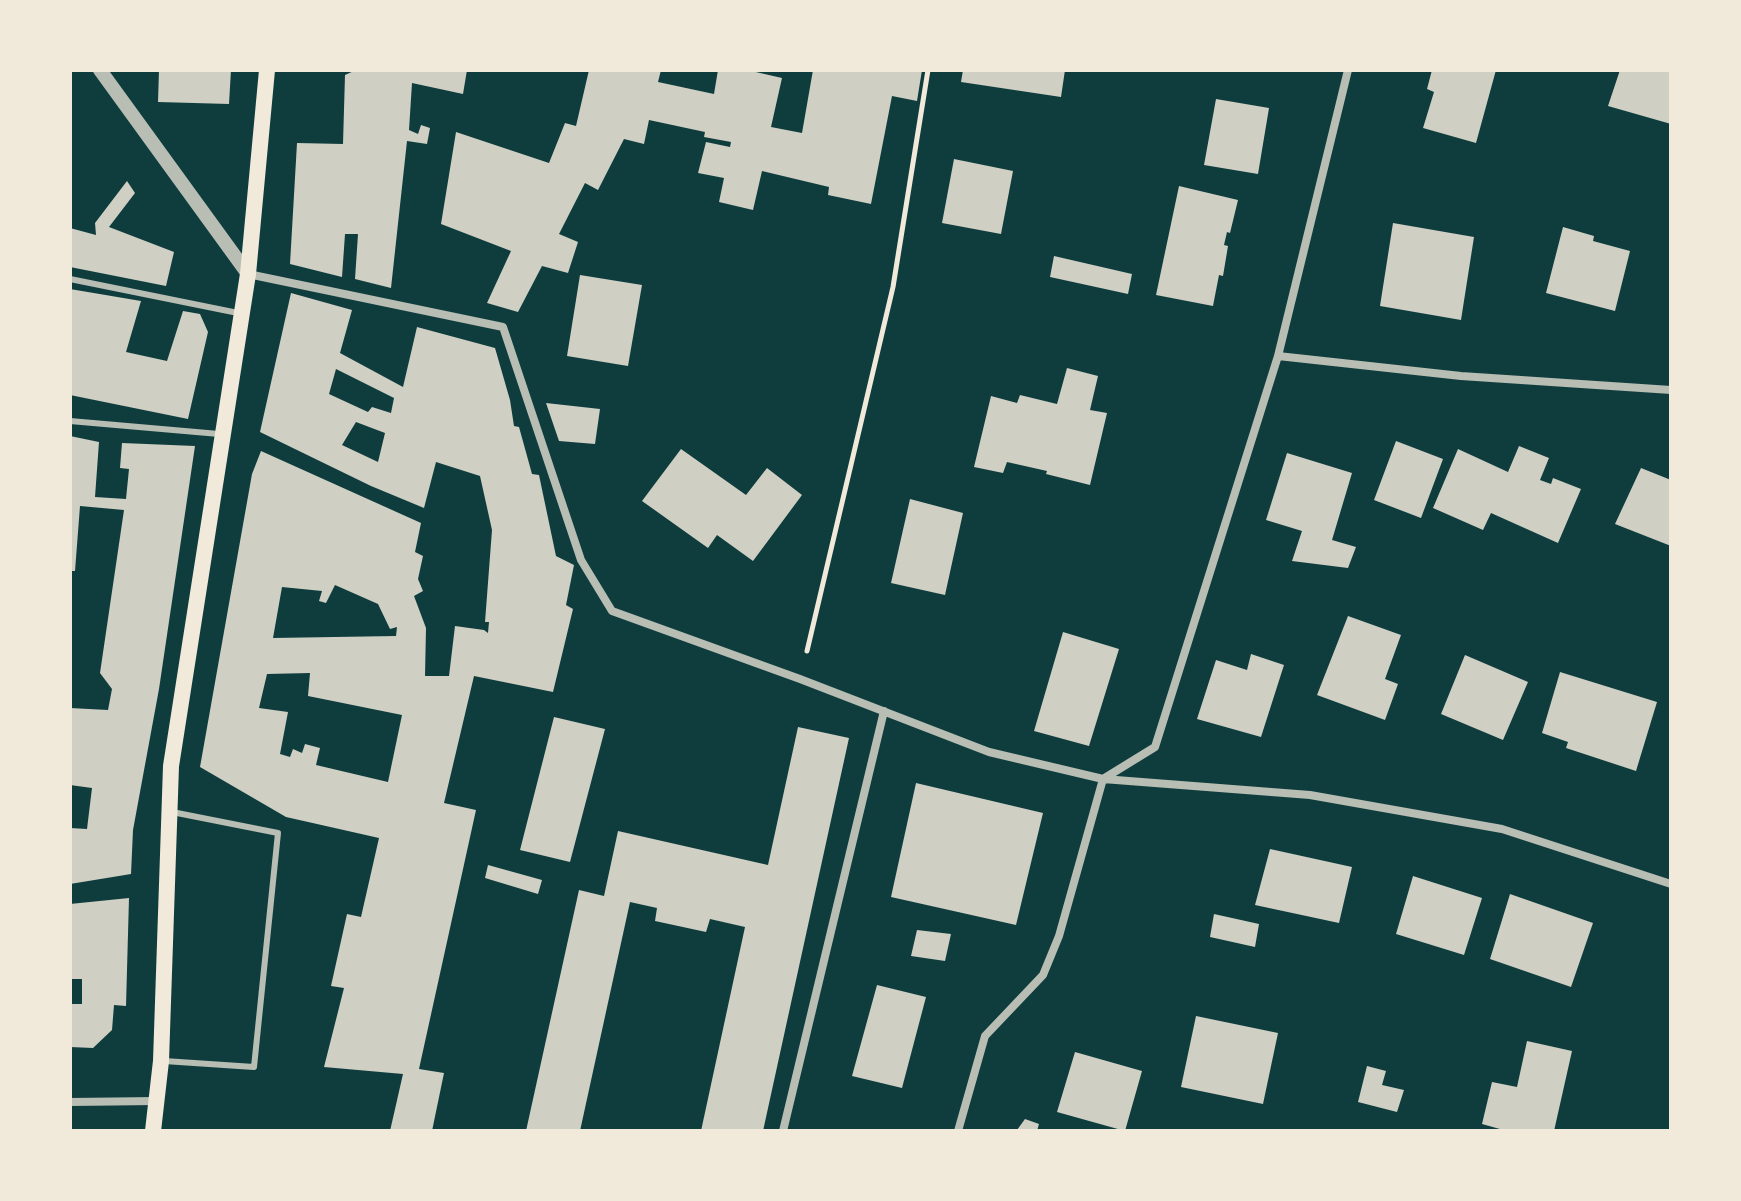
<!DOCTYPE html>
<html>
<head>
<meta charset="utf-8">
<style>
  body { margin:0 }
  #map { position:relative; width:1741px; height:1201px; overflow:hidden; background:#0f3d3e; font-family:Barlow,sans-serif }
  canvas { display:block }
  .frame { position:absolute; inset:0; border:72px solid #f1e9da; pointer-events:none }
</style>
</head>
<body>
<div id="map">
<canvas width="1741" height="1201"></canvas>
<div class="frame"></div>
</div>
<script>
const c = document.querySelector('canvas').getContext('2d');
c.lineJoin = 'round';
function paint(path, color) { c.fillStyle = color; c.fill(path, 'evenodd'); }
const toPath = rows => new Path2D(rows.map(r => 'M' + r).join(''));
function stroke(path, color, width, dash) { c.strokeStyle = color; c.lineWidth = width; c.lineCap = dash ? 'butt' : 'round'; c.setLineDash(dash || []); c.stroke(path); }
paint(toPath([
  [159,70,231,70,229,104,158,102],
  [356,70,467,70,463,94,412,83,409,130,418,134,421,125,430,128,427,144,407,141,391,288,355,279,358,234,345,234,342,277,290,264,297,143,343,144,345,75],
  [589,70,661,70,658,82,714,94,718,70,747,70,782,78,771,127,802,133,813,70,922,70,917,101,892,96,871,204,828,195,829,187,762,171,753,210,719,202,724,178,698,173,706,142,730,147,731,142,704,137,705,132,649,120,644,144,624,139,598,190,585,183,559,234,578,242,568,273,542,266,518,312,487,303,511,251,441,224,456,132,549,163,565,123,576,126],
  [963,70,1065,70,1061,97,961,82],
  [1432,70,1496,70,1476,143,1423,128,1434,92,1427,89],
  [1620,70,1671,70,1671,124,1608,106],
  [1216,99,1269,108,1258,174,1204,165],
  [954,159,1013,171,1001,234,942,223],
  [127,181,135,193,109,227,174,252,166,286,70,267,70,228,96,235,95,223],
  [1179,186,1238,200,1230,233,1227,232,1224,245,1228,246,1223,276,1219,275,1213,306,1156,295],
  [1393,223,1474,237,1461,320,1380,306],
  [1563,227,1594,236,1593,241,1630,251,1615,311,1546,293],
  [1054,256,1132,274,1128,294,1050,277],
  [580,275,642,285,628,366,567,356],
  [70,289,141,301,126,352,167,361,183,311,200,314,208,332,188,419,70,395],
  [291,293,352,310,340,353,403,387,417,327,495,348,510,400,514,426,519,427,532,474,539,475,556,556,574,565,566,605,573,609,553,692,474,676,444,803,476,810,419,1069,444,1073,432,1131,390,1131,403,1074,324,1067,344,988,331,986,347,914,361,917,379,838,286,817,200,767,252,474,261,451,421,523,415,552,423,556,418,579,423,591,414,596,426,628,425,676,449,676,455,626,484,630,488,633,489,622,485,622,492,530,480,476,436,462,424,508,371,486,260,432],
  [336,369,394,398,391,413,372,407,368,412,329,394],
  [356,422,385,433,378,462,342,445],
  [335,585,378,604,390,629,397,627,396,636,273,638,282,587,322,591,319,601,326,603],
  [310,673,308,696,402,715,388,782,316,765,320,748,305,744,302,753,293,749,290,757,280,754,288,712,259,708,267,674],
  [1067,368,1098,376,1090,410,1107,413,1090,485,1046,474,1047,471,1007,462,1003,473,974,467,991,396,1017,403,1020,395,1057,404],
  [546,403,600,409,595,444,559,441],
  [70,436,99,442,95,497,126,499,129,469,120,468,122,443,195,446,159,689,133,830,131,874,70,884,70,828,87,829,92,788,70,785,70,708,108,710,112,689,100,673,124,510,80,506,75,571,70,571],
  [1396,441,1443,459,1421,518,1374,500],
  [1519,446,1549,458,1540,480,1551,484,1553,478,1581,489,1558,543,1491,513,1483,530,1433,508,1458,449,1508,472],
  [681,449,746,495,767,468,802,495,753,561,717,535,708,548,642,501],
  [1287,453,1352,473,1332,540,1356,547,1348,568,1292,561,1302,531,1266,520],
  [1641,468,1671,480,1671,546,1615,524],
  [910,499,963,513,945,595,891,583],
  [1348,616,1401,635,1385,679,1398,684,1385,720,1317,695],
  [1063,632,1119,649,1089,746,1034,731],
  [1251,654,1284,665,1261,737,1197,719,1216,660,1247,670],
  [1465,655,1528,682,1503,740,1441,714],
  [1560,672,1657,702,1636,771,1566,748,1568,742,1542,733],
  [554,717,605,729,570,862,520,850],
  [798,727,849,738,763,1131,701,1131,745,927,710,919,706,932,655,921,657,908,630,902,580,1131,526,1131,579,890,604,896,618,831,768,865],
  [916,783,1043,813,1016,925,891,897],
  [1270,849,1352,867,1339,923,1255,905],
  [488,865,542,880,538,894,485,878],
  [1413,876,1482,898,1464,955,1396,934],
  [1510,894,1593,923,1571,987,1490,959],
  [129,898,126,1006,114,1005,112,1030,93,1048,70,1047,70,1004,82,1004,82,979,70,979,70,904],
  [1214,914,1259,924,1255,947,1210,937],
  [917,930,951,934,945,961,911,956],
  [877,985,926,997,902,1088,852,1076],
  [1196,1016,1278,1033,1263,1104,1181,1087],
  [1527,1041,1572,1051,1554,1131,1507,1131,1482,1124,1492,1082,1517,1087],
  [1075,1052,1142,1071,1125,1131,1057,1112],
  [1367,1066,1386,1071,1382,1085,1404,1090,1397,1112,1358,1102],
  [1025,1119,1039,1124,1037,1131,1017,1130]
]), '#cfcfc3');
stroke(toPath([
  [807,651,893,287,928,70]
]), '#f1e9da', 5);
stroke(toPath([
  [70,279,238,313],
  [70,421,219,434],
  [164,1061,254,1067,278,833,172,812]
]), '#b8beb3', 6);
stroke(toPath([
  [248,274,503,327,581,560,612,611,800,679,989,752,1103,779,1310,795,1502,829,1671,884],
  [1278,356,1461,376,1671,390],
  [70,1102,156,1101],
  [783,1131,884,711],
  [958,1131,985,1036,1043,975,1059,936,1103,779,1155,747,1278,356,1348,70]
]), '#b8beb3', 8);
stroke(toPath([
  [100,70,248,274]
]), '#b8beb3', 14);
stroke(toPath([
  [153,1131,161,1061,171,766,248,274,267,70]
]), '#f1e9da', 16);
</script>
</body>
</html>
